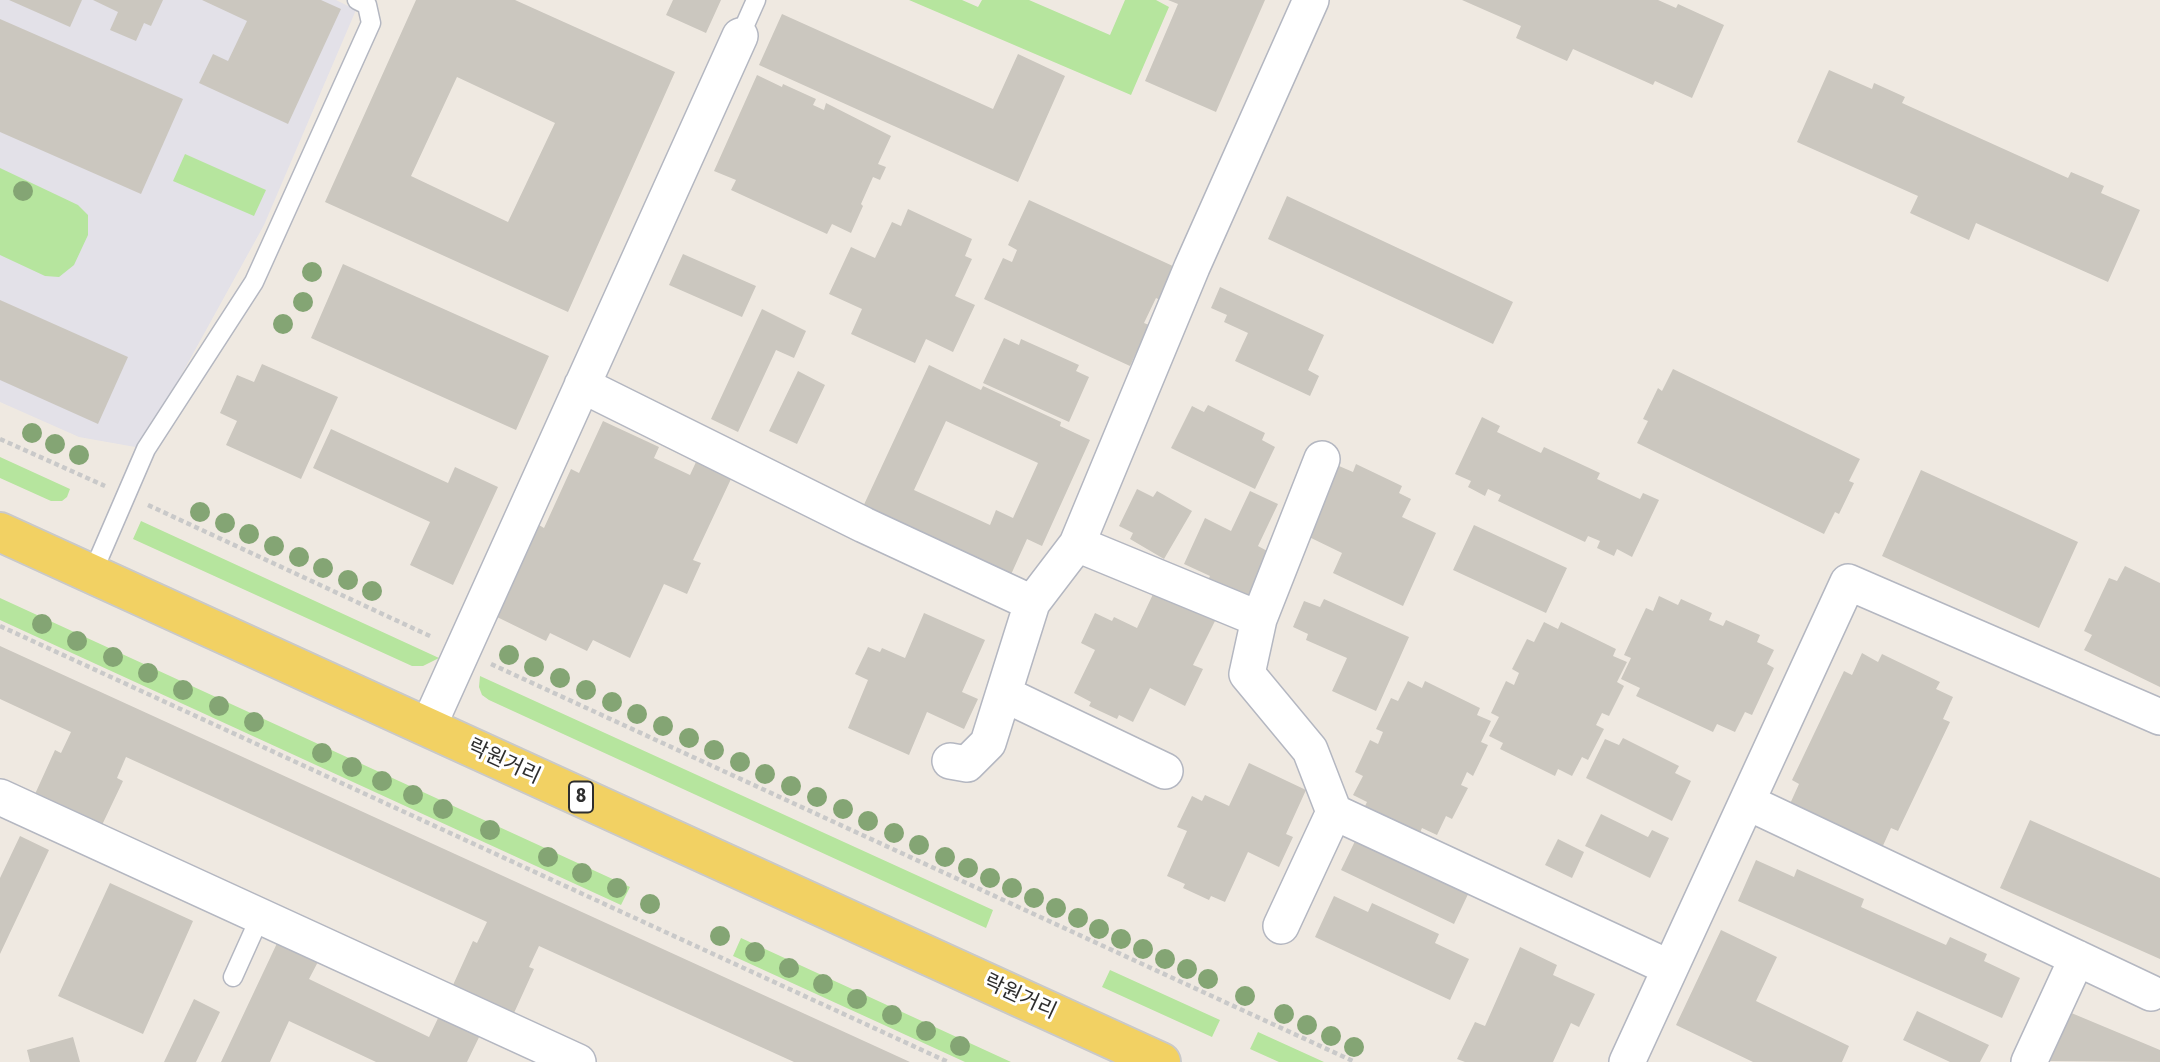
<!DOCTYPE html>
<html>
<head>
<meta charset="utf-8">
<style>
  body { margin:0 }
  canvas { display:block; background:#efe9e1 }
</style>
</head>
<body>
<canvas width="2160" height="1062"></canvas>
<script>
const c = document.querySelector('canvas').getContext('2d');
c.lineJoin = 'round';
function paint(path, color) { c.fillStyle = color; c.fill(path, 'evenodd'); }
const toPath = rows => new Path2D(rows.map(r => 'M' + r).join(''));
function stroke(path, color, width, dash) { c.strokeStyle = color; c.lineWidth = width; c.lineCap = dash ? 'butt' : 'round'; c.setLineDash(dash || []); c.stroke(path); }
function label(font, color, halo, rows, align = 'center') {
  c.font = font + ' "Fira Sans Condensed","Noto Sans KR",sans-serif'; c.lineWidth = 6; c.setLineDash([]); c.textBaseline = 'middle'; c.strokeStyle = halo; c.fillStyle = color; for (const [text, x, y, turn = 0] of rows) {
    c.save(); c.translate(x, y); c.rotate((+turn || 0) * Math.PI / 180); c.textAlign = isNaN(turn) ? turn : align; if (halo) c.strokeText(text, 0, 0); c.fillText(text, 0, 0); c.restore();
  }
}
paint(toPath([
  [0,0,336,0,356,10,264,225,141,448,79,437,0,402]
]), '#e3e1e8');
paint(toPath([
  [909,0,962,0,978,7,982,0,1029,0,1110,35,1125,0,1156,0,1169,7,1131,95],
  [185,154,266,190,254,216,173,181],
  [0,168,78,205,88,215,88,235,74,265,59,277,45,276,0,255],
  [0,457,70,489,67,497,62,501,51,501,0,478],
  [141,521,439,658,423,666,412,666,133,539],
  [0,598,630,887,621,905,0,620],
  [480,676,993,910,986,928,489,700,482,695,479,687],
  [741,938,1011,1062,965,1062,733,956],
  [1110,970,1220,1020,1212,1037,1102,987],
  [1258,1032,1324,1062,1279,1062,1250,1049]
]), '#b6e59e');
paint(toPath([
  [9,0,82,0,70,27],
  [93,0,163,0,151,26,144,23,136,41,110,30,118,12],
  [202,0,321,0,341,9,288,124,199,83,213,54,228,61,247,21],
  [416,0,515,0,675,72,568,312,325,202],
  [457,77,555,123,508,222,411,176],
  [673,0,721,0,706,33,666,15],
  [1168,0,1265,0,1216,112,1145,81,1178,4],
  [1462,0,1658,0,1676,8,1678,4,1724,25,1692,98,1655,81,1653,85,1573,49,1567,61,1516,38,1521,26],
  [782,14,993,109,1018,54,1065,76,1018,182,759,65],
  [0,19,183,99,141,194,0,132],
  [1829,70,1872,89,1874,83,1905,97,1902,103,2068,178,2071,172,2104,186,2101,193,2140,210,2108,282,1976,223,1969,240,1910,213,1918,196,1797,142],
  [757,75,782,87,783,84,816,99,813,105,824,110,826,103,891,136,878,164,886,167,880,180,873,177,861,204,863,206,851,233,832,224,827,234,731,190,736,180,714,171],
  [1287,196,1513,302,1493,344,1268,239],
  [1029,200,1175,267,1160,300,1156,298,1144,323,1149,325,1130,366,984,299,1003,258,1012,262,1017,250,1008,245],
  [908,209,972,239,965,256,972,259,955,296,975,305,953,352,926,339,915,363,851,334,862,309,829,294,851,247,875,258,892,222,901,226],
  [683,254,756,286,742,317,669,285],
  [343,264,549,356,516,430,311,338],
  [1220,287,1324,335,1308,370,1319,376,1310,396,1235,361,1248,333,1224,322,1227,315,1211,308],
  [0,300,128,357,98,424,0,380],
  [762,309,806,331,794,358,776,350,738,432,711,419],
  [1004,338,1019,345,1021,339,1079,365,1076,371,1089,377,1069,422,983,383],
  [262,364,338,397,301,479,226,445,237,421,220,413,237,375,254,382],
  [929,365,981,390,983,386,1061,422,1060,426,1090,440,1042,546,1027,539,1009,579,861,511],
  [946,421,1038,463,1013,518,996,510,990,525,914,490],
  [1673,369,1860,459,1849,481,1854,483,1839,514,1835,512,1824,534,1637,443,1648,421,1643,419,1658,388,1662,391],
  [798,371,825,385,797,444,769,431],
  [1208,405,1265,433,1262,440,1275,447,1255,489,1171,448,1192,406,1204,412],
  [1482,417,1500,426,1497,432,1541,453,1544,447,1600,473,1597,479,1640,499,1643,493,1659,500,1632,557,1617,549,1614,556,1597,548,1600,541,1588,536,1585,542,1498,501,1501,495,1488,489,1485,496,1468,487,1471,481,1455,474],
  [603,421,659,447,654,458,690,475,696,462,731,479,693,560,701,563,687,594,664,584,630,658,593,640,587,651,550,633,546,641,495,616,539,525,544,528,571,469,579,473],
  [331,429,448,483,455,467,498,487,453,585,410,565,430,522,313,468],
  [1356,464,1402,486,1399,493,1411,499,1402,517,1436,533,1403,606,1333,573,1342,553,1307,536,1339,466,1353,472],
  [1921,470,2078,542,2039,628,1882,556],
  [1137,489,1153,497,1157,491,1192,511,1164,559,1130,539,1133,533,1119,526],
  [1250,491,1278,504,1258,546,1269,552,1247,598,1208,580,1210,576,1184,564,1205,518,1231,531],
  [1474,525,1567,568,1546,613,1453,570],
  [2125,566,2160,583,2160,687,2084,650,2092,635,2084,631,2109,578,2117,581],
  [1155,590,1216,619,1193,665,1203,669,1185,706,1150,688,1133,722,1119,715,1117,719,1089,706,1091,702,1074,693,1095,650,1081,643,1095,613,1112,621,1114,617,1137,628],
  [1659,596,1678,605,1681,599,1712,613,1709,620,1723,626,1726,620,1760,635,1757,642,1774,650,1767,664,1774,668,1752,715,1745,712,1735,732,1717,724,1713,732,1636,696,1640,688,1621,679,1631,658,1624,655,1646,608,1653,611],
  [1324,599,1409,637,1376,711,1332,691,1347,658,1306,640,1308,634,1293,627,1304,601,1320,607],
  [924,613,985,640,962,692,978,699,964,729,927,712,909,755,848,728,868,680,855,674,868,647,880,652,882,648,905,658],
  [1544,622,1558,629,1561,622,1616,649,1613,656,1627,662,1617,682,1624,686,1609,716,1602,713,1596,725,1604,729,1588,760,1582,757,1572,776,1558,769,1555,776,1500,749,1503,743,1489,736,1499,717,1491,713,1506,681,1514,685,1519,673,1512,669,1527,639,1534,642],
  [0,646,910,1062,794,1062,539,946,529,967,534,969,514,1013,453,985,473,941,477,943,487,922,126,757,117,778,123,781,102,825,35,794,55,750,61,753,71,732,0,699],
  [1862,653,1878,662,1882,654,1940,682,1936,689,1953,697,1943,719,1950,722,1898,831,1891,828,1881,850,1789,806,1799,784,1792,780,1844,671,1852,675],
  [1408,681,1422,688,1425,681,1480,708,1477,715,1491,721,1481,742,1488,745,1473,776,1467,772,1461,785,1468,788,1452,819,1446,816,1437,835,1422,828,1419,835,1364,808,1367,802,1353,795,1363,776,1355,772,1370,740,1378,744,1383,732,1376,729,1391,698,1398,701],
  [1623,738,1679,766,1675,773,1691,781,1672,821,1586,778,1605,739,1619,745],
  [1249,763,1306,790,1286,834,1293,837,1279,867,1248,852,1225,902,1211,896,1209,900,1183,888,1185,884,1167,876,1187,831,1177,827,1192,796,1202,801,1205,795,1229,806],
  [1601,814,1648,837,1652,830,1669,838,1650,878,1585,846],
  [2030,820,2160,878,2160,959,2000,888],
  [20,836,49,850,0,954,0,878],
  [1357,837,1470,890,1454,924,1341,870],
  [1558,839,1584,852,1572,878,1545,865],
  [1756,860,1794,877,1797,869,1864,899,1861,907,1946,945,1950,937,1987,954,1984,961,2020,978,2002,1018,1738,901],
  [110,883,193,921,143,1034,58,996],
  [1334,896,1368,912,1372,903,1439,934,1435,943,1469,959,1450,1000,1315,937],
  [1721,930,1777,957,1756,1001,1849,1046,1842,1062,1753,1062,1676,1025],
  [279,939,320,958,309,979,429,1037,441,1012,482,1031,467,1062,376,1062,289,1021,270,1062,221,1062],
  [1520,947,1557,965,1553,975,1595,994,1579,1027,1571,1023,1553,1062,1465,1062,1457,1059,1475,1022,1485,1026],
  [194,999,220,1012,196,1062,164,1062],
  [1917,1011,1989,1045,1980,1062,1950,1062,1903,1040],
  [2069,1012,2160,1050,2160,1062,2049,1061],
  [73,1037,80,1062,30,1062,27,1050]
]), '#cbc7bf');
const service = toPath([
  [740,36,756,0],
  [92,574,146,449,254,282,371,23,367,5,357,0],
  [233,977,260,917]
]);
const minor = toPath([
  [582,385,864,525,1032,603],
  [1077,544,1259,619],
  [1004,694,1165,771],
  [428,727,740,36],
  [950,761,967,764,988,743,1032,603,1077,544,1192,267,1311,0],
  [0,797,578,1062],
  [1747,802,2151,993],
  [1334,812,1670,968],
  [1281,926,1334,812,1310,750,1247,674,1259,619,1322,459],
  [1627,1062,1848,582,2160,717],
  [2029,1062,2077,958]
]);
const primary = toPath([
  [0,532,1161,1062]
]);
stroke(service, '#b4b7c1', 21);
stroke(minor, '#b4b7c1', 38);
stroke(primary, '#c9c9c9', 42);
stroke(toPath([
  [0,439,105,486],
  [148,505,432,637],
  [0,626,948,1062],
  [491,664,1355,1062]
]), '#c9c9c9', 4.5, [5, 3.5]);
stroke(service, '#fff', 18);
stroke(minor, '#fff', 35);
stroke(primary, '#f2d163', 38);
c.fillStyle = '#84a574';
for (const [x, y] of [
  [23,191],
  [312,272],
  [303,302],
  [283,324],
  [32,433],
  [55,444],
  [79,455],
  [200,512],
  [225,523],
  [249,534],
  [274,546],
  [299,557],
  [323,568],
  [348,580],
  [372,591],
  [42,624],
  [77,641],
  [509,655],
  [113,657],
  [534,667],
  [148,673],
  [560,678],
  [183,690],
  [586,690],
  [612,702],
  [219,706],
  [637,714],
  [254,722],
  [663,726],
  [689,738],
  [714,750],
  [322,753],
  [740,762],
  [352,767],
  [765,774],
  [382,781],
  [791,786],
  [413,795],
  [817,797],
  [443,809],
  [843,809],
  [868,821],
  [490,830],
  [894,833],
  [919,845],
  [548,857],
  [945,857],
  [968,868],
  [582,873],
  [990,878],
  [617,888],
  [1012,888],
  [1034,898],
  [650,904],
  [1056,908],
  [1078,918],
  [1099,929],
  [720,936],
  [1121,939],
  [1143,949],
  [755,952],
  [1165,959],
  [789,968],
  [1187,969],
  [1208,979],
  [823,984],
  [1245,996],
  [857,999],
  [1284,1014],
  [892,1015],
  [1307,1025],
  [926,1031],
  [1331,1036],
  [960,1046],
  [1354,1047]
]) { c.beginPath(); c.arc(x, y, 10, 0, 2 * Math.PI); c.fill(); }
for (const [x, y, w] of [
  [581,797,24]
]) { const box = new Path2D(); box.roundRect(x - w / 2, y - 15.5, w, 31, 5); c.fillStyle = '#fff'; c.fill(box); stroke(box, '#2e2e2e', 2); }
label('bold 19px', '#2e2e2e', null, [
  ["8",581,797]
]);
label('21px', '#2e2e2e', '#fff', [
  ["락원거리",504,762,25],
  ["락원거리",1020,997,25]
]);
</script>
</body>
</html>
